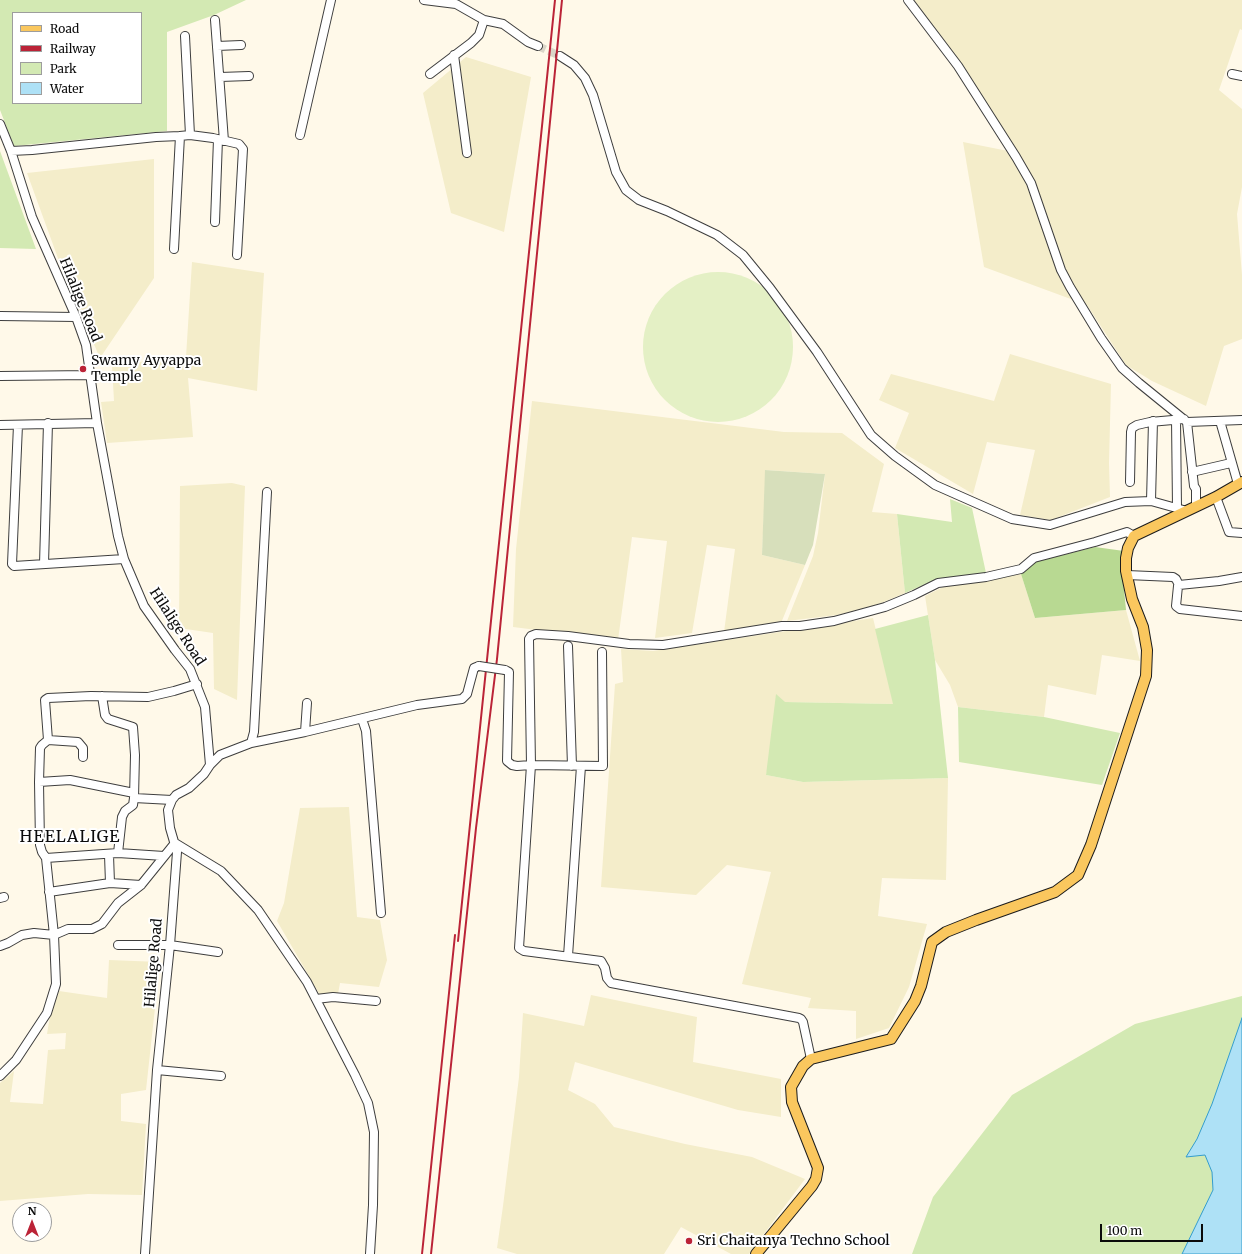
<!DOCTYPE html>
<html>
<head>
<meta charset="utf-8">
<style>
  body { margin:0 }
  #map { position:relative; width:1242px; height:1254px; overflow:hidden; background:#fff9e9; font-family:Merriweather,serif }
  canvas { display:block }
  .legend { position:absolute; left:12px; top:12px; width:130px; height:92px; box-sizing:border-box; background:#fff; border:1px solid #9d9d9d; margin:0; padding:5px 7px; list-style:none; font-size:12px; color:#0b0b0b }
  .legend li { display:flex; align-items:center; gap:8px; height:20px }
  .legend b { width:20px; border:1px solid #9d9d9d }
  .north { position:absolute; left:12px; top:1202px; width:40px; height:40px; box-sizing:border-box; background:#fff; border:1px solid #9d9d9d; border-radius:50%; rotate:0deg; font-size:11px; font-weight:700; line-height:16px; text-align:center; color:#0b0b0b }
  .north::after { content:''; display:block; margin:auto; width:14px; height:18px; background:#bb2337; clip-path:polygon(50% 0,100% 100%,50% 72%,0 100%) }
  .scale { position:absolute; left:1100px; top:1224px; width:103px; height:18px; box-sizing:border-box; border:2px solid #0b0b0b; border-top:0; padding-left:5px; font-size:12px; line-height:14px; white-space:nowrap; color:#0b0b0b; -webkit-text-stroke:3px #fff; paint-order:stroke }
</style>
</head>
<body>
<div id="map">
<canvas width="1242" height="1254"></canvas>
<ul class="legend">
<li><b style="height:5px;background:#fac75e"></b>Road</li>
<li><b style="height:5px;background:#bb2337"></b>Railway</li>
<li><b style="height:11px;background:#d3e9b3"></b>Park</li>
<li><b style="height:11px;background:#aee1f6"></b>Water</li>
</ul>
<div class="north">N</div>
<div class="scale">100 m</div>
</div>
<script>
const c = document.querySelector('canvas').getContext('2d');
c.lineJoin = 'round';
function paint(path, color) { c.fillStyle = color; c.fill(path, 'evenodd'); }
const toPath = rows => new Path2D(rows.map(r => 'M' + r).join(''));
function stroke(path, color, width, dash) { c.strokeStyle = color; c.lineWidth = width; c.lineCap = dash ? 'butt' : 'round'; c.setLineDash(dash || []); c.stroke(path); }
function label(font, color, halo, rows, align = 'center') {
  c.font = font + ' Merriweather,serif'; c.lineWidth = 4; c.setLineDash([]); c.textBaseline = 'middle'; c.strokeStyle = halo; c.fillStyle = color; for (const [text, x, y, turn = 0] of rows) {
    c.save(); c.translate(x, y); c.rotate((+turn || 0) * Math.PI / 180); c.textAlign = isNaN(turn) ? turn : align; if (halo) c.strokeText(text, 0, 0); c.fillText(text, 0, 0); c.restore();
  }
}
paint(toPath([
  [914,0,1242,0,1242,30,1240,29,1219,90,1242,109,1242,187,1237,214,1242,275,1242,339,1224,346,1206,406,1152,381,1126,365,1087,305,984,267,963,142,1018,153,965,70],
  [466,57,531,77,504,232,451,213,423,93],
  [154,159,154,278,100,358,67,283,27,173],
  [192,262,264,273,257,391,188,378,193,437,107,443,101,402,114,401,112,365,186,357],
  [1010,354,1111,384,1109,463,1110,497,1051,520,1020,515,1035,450,987,442,973,494,895,448,909,413,879,400,891,374,994,401],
  [532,401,784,432,842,433,884,464,872,512,897,514,905,593,874,606,837,615,787,621,813,556,818,533,825,474,766,470,762,555,805,565,781,623,724,632,735,549,707,545,692,633,655,638,667,541,632,537,618,640,513,627,516,549],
  [232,483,245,486,237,700,214,689,213,633,179,628,180,486],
  [1021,574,1035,618,1126,610,1140,661,1102,655,1096,695,1048,685,1044,717,958,707,950,685,935,660,925,596,945,586],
  [873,618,894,704,785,702,766,775,803,782,948,778,946,880,882,878,878,916,927,924,909,987,889,1028,856,1039,856,1011,808,1008,811,998,742,984,771,872,727,865,696,895,601,887,615,684,623,682,621,649,653,651],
  [349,807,357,917,380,920,387,960,379,987,340,983,338,994,320,995,277,921,284,903,300,808],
  [109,960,160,962,146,1090,121,1094,121,1121,146,1124,142,1195,88,1194,0,1201,0,1083,14,1071,10,1102,43,1104,48,1050,65,1049,66,1033,47,1034,50,1016,59,991,107,998],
  [591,995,697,1017,693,1062,781,1079,781,1117,738,1110,575,1062,568,1090,595,1104,614,1127,685,1144,752,1157,805,1179,749,1254,731,1254,681,1227,664,1254,517,1254,497,1248,503,1206,519,1077,523,1013,584,1026]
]), '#f4edca');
paint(toPath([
  [0,0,246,0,214,15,167,32,167,131,14,146,0,110],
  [13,13,141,13,141,103,13,103],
  [0,151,36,249,0,248],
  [950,499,972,508,986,573,937,579,905,593,897,514,952,522],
  [928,615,935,660,948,778,803,782,766,775,776,694,785,702,893,704,875,629],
  [958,707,1044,717,1120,733,1102,785,959,762],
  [1242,996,1242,1254,912,1254,933,1197,1012,1095,1135,1024]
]), '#d3e9b3');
paint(toPath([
  [1095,547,1124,551,1122,568,1126,610,1035,618,1021,574,1035,562]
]), '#b8d992');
paint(toPath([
  [765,470,825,474,813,545,805,565,762,555]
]), '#d7dfbb');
paint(toPath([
  '643 347a75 75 0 1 1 150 0a75 75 0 1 1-150 0Z'
]), '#e4f0c5');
const water = toPath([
  [1242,1018,1242,1254,1182,1254,1213,1190,1212,1172,1205,1155,1186,1157,1197,1139,1212,1104,1242,1018]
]);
paint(water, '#aee1f6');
stroke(water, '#349dce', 1);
stroke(toPath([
  [538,46,560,56]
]), '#dad5c8', 8, [8, 4]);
const minor = toPath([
  [424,0,456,4,484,20,503,24,528,42,538,46],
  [908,0,958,66,1016,157,1031,183,1061,270,1070,287,1101,338,1122,368,1139,383,1187,422,1242,420],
  [215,20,224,141],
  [185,36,190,135],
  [217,46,241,45],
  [454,55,467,153],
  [560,56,574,65,585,78,593,95,616,172,626,190,639,200,667,211,717,235,743,255,770,288,817,352,871,435,895,456,935,485,1012,519,1050,525,1125,502,1151,501,1187,511],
  [430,74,471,43,479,35,484,20],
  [1232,74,1242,76],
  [220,77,249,76],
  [0,124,11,151,32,217,76,317,86,345,97,423,118,536,124,559,144,606,175,650,190,669,205,707,210,765,204,774,189,788,176,795,172,800,168,810,170,828,177,852,170,945,157,1070,145,1254],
  [300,135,331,0],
  [180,136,190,135,213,138,239,144,243,149,237,255],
  [11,151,32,150,156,137,180,136,174,249],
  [215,222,218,139],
  [0,316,76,317],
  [0,376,90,375],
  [1176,419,1177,508],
  [1220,421,1238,484],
  [1187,422,1194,486,1196,489,1196,506],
  [0,425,97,423],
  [18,425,12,564,14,566,124,559],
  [1192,472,1231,463],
  [1130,482,1131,432,1132,428,1137,425,1150,422,1184,419],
  [1216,497,1229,532,1242,533],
  [1151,501,1153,421],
  [44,564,48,423],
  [1127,575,1173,577,1176,579,1179,585],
  [1242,577,1219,581,1179,585,1178,586,1176,606,1180,609,1242,616],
  [568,646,572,766],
  [505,670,509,672,507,761,512,765,517,766,531,765,603,766,602,652],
  [102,696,105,715,108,719,133,727,135,755,134,798,133,805,125,811,122,817,118,853],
  [362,719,366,731,381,913],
  [305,732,307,703],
  [48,740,78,742,83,748,83,757],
  [251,743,254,732,267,492],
  [210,765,220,755,251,743,305,732,417,705,462,699,467,694,474,668,479,666],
  [39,782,70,780,134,793],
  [134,798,172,800],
  [46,858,118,853,164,856],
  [110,883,141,885],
  [49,892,110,883,109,855],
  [0,898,4,897],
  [118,945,170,945,218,952],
  [0,946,8,943,22,935,34,933,54,935,46,858,42,852,40,845,39,782,40,748,42,745,48,740,45,700,48,698,91,696,148,697,174,691,197,684],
  [568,956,581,766],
  [316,999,333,997,376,1001],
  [811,1059,803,1022,801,1019,799,1018,611,983,607,978,605,968,601,961,524,951,519,948,531,765,529,639,531,636,536,634,568,636,629,644,663,645,782,626,800,626,834,621,885,607,914,595,938,583,986,577,1021,569,1034,558,1095,542,1127,532,1134,536],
  [157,1070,221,1076],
  [0,1076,16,1060,47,1013,56,984,54,935,68,929,92,929,102,924,118,903,141,885,175,843,221,871,258,910,307,982,355,1075,368,1103,374,1132,373,1205,370,1254]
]);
const major = toPath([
  [756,1254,812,1186,816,1179,818,1168,792,1102,791,1087,803,1066,811,1059,891,1039,915,1001,921,986,932,942,946,932,976,920,1055,892,1078,875,1091,845,1146,676,1147,650,1143,627,1132,599,1126,571,1126,558,1128,548,1134,536,1216,497,1242,482]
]);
stroke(minor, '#3e3e3e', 10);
stroke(major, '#1c1c1c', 12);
stroke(minor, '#fff', 8);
stroke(major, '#fac75e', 10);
stroke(toPath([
  [458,941,555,0],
  [422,1254,455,935],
  [431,1254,476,828,497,659,562,0]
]), '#bb2337', 2);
const minorBridge = toPath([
  [479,666,505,670]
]);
stroke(minorBridge, '#3e3e3e', 10, []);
stroke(minorBridge, '#fff', 8);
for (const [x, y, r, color] of [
  [83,369,4,"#bb2337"],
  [689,1241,4,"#bb2337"]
]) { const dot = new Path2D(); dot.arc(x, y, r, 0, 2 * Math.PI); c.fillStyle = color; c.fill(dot); stroke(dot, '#fff', 1.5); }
label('14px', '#0b0b0b', '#fff', [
  ["Hilalige Road",80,300,68],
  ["Hilalige Road",177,627,57],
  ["Hilalige Road",154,963,-85]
]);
label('14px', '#0b0b0b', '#fff', [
  ["Swamy Ayyappa",91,361],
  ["Temple",91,377],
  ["Sri Chaitanya Techno School",697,1241]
], 'left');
c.letterSpacing = '1px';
label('16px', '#0b0b0b', '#fff', [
  ["HEELALIGE",70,837]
]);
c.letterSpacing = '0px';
</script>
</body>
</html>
